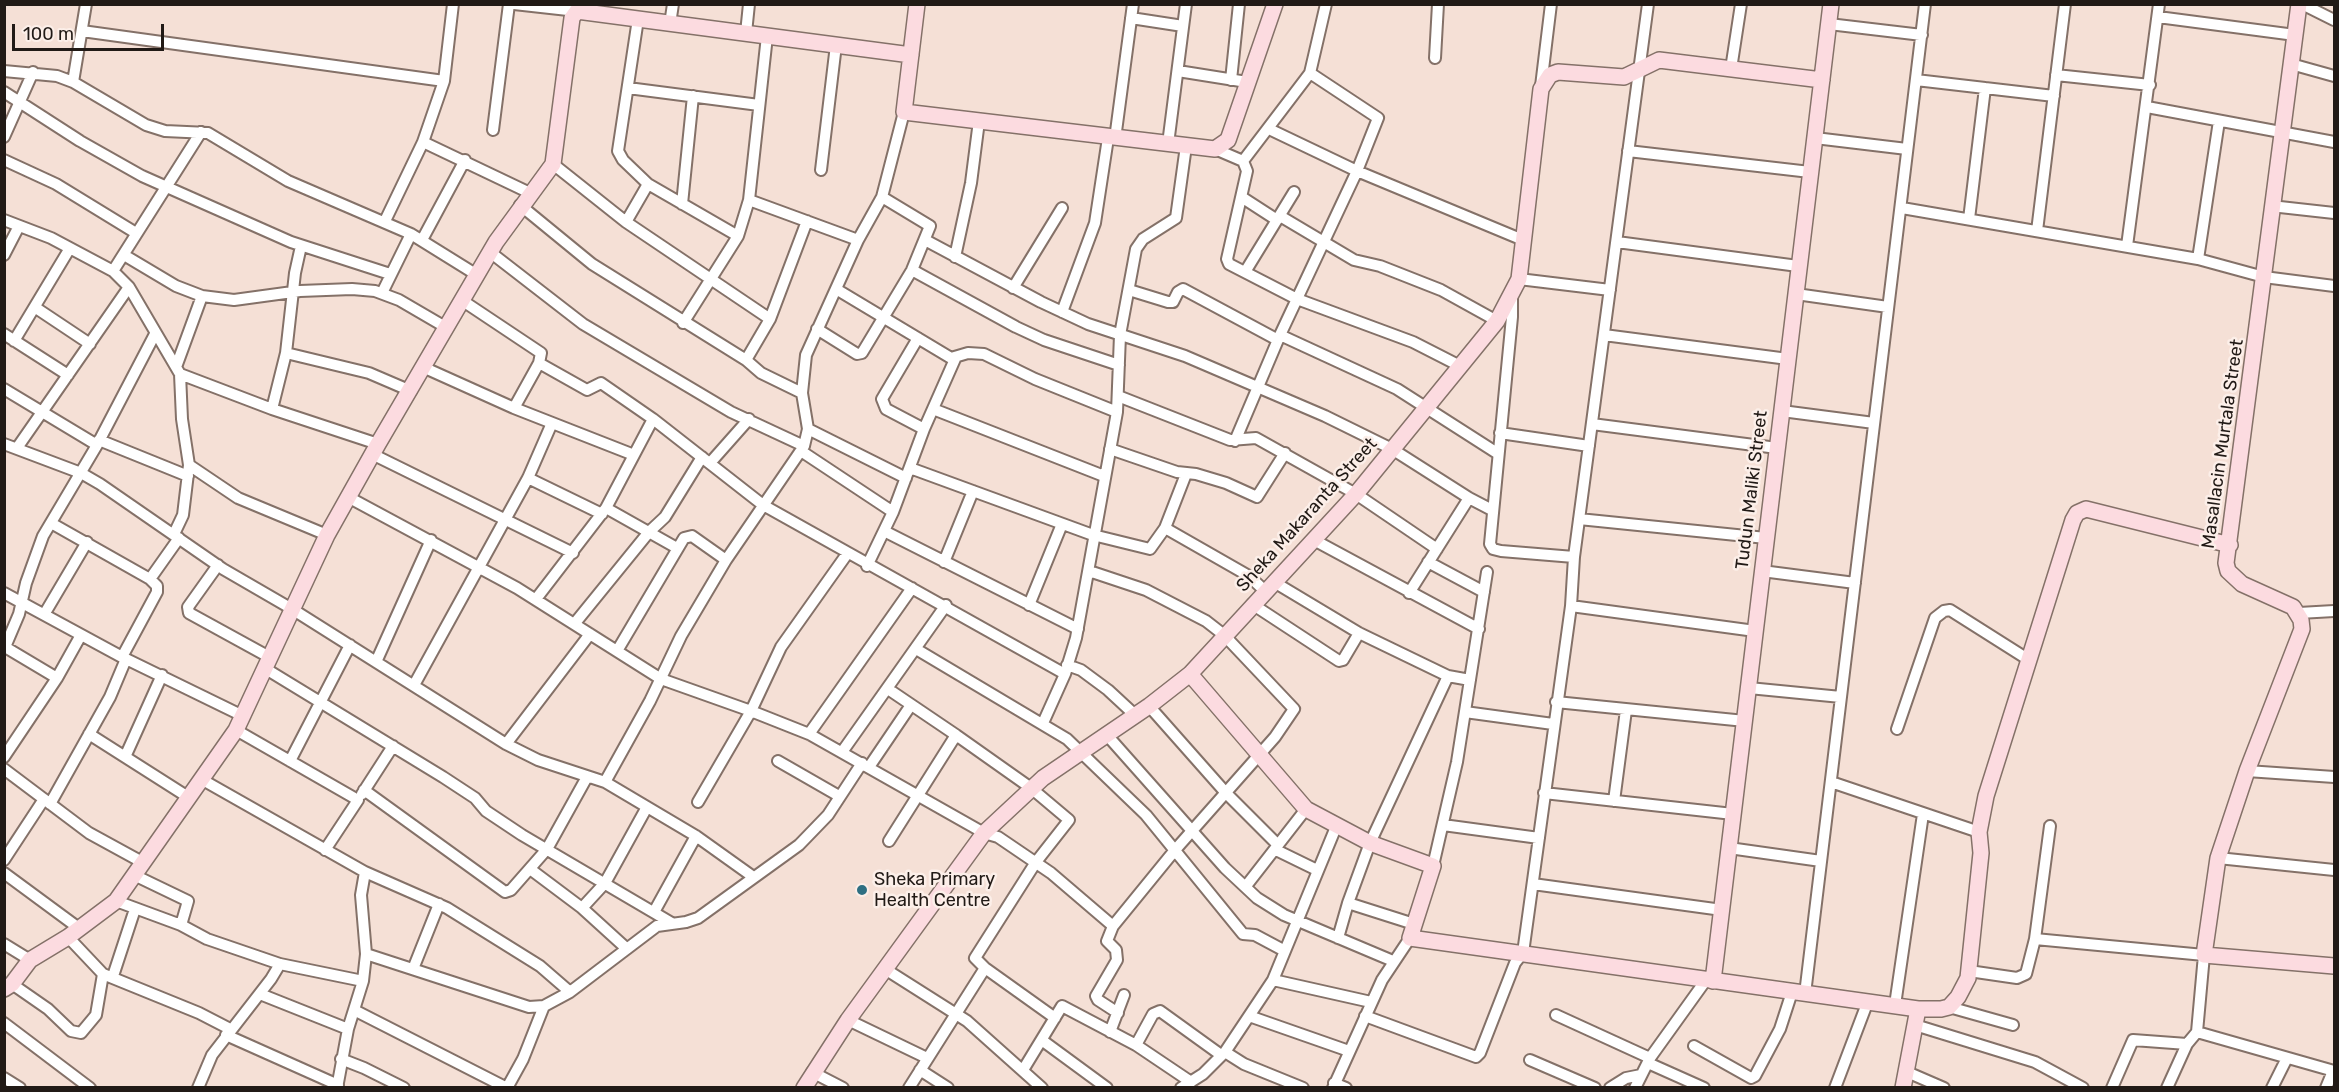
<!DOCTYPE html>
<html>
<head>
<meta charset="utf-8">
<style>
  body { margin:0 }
  #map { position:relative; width:2339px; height:1092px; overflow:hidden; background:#f5e0d6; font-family:Rubik,sans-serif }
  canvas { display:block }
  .frame { position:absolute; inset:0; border:6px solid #211a16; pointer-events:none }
  .scale { position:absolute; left:12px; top:24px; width:152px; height:27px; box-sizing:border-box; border:3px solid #211a16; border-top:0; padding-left:8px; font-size:18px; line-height:21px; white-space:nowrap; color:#211a16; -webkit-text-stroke:4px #fcefe9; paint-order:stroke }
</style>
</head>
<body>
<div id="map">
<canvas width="2339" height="1092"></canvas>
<div class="frame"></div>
<div class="scale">100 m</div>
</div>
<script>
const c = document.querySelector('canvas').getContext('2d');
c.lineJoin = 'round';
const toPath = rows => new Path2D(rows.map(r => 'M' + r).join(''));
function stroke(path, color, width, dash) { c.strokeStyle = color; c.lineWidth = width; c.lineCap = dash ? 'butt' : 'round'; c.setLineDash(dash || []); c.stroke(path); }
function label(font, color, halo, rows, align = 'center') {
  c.font = font + ' Rubik,sans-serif'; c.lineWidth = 5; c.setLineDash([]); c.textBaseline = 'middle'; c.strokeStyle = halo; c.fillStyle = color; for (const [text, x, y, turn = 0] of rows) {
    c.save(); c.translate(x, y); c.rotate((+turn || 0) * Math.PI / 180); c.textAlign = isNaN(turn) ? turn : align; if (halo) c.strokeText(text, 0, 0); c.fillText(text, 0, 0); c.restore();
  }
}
const street = toPath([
  [514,4,577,11],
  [2302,4,2334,20],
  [2158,17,2295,35],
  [1131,18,1183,26],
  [638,19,618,151,623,160,648,184,738,236],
  [670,24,673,4],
  [1829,24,1922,35],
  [82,31,444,81],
  [746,33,749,4],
  [1435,58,1438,4],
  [2291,64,2334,76],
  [1731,69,1741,4],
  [4,71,57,76,73,82,146,125,165,131,208,133,288,181,411,234,477,275],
  [1178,71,1247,82],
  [2056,75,2150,85],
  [1231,80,1239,4],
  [1916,80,2054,96],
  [73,82,86,4],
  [1541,86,1551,4],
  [628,88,759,105],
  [4,92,80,141,142,176,291,242,390,274],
  [2147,107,2334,142],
  [1269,129,1357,171,1523,240],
  [493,130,509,4],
  [4,137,33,72],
  [1815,138,1907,149],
  [1115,139,1133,4],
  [423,142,530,193],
  [1168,144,1186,4],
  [1215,149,1243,161,1247,171,1227,259,1229,264,1297,299,1413,342,1460,366],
  [1628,151,1810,172],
  [4,160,56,184,136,233],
  [1243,161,1310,73,1326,4],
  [553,164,626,222,770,319],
  [821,170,836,45],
  [1243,198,1277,220],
  [749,200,858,240],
  [682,204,693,96],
  [520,205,592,264,746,360,761,373,802,393],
  [2271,206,2334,213],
  [1902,208,2198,259,2264,277,2334,286],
  [1280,216,1354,260,1380,266,1441,290,1497,321],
  [1969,219,1985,88],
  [4,220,51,238,113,271,129,287,180,374,182,419,189,465,183,515,174,534],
  [385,221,423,142,444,81,453,4],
  [626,222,648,184],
  [2037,231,2065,4],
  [422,240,465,160],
  [925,240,1041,302,1088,324,1185,356,1325,416,1392,449,1469,498,1492,510],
  [1617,242,1798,266],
  [2127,246,2159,4],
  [490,252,583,324,731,412,804,446],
  [4,255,19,226],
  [124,255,176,286,202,296,234,300,300,291,352,289,375,291,399,300,447,328],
  [955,257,971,183,979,121],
  [2198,259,2219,121],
  [912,270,1016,327,1044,340,1119,365],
  [113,271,201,132],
  [1245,272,1294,192],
  [1519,279,1610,290],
  [1013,288,1062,208],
  [836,289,951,358,968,353,984,354,1035,379,1117,412],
  [1129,290,1168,302,1173,302,1178,292,1183,289,1278,340],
  [382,293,411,234],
  [1796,294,1888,307],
  [1512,297,1512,317,1490,544,1493,549,1501,551,1574,557],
  [463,301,541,353,539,363,514,408],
  [36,308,90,344],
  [1062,312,1095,223,1108,138],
  [683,323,738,236,749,200,767,36],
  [817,329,857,354,862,353,912,270,930,226,882,197],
  [4,334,68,375],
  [1280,335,1397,389,1497,453],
  [1604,335,1788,359],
  [918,338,882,399,886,409,924,429],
  [14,341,70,248],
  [286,353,369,373,411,391],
  [746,360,770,319,807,221],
  [539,363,587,390,601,383,653,419,763,505,1065,674],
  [176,367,202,296],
  [425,368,514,408,634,455],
  [180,374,272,409,378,444],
  [4,389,97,445],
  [1118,396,1230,440,1256,438,1356,494,1437,549],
  [272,409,286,353,295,273,301,246],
  [933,409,1104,476],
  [1782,411,1874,423],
  [1592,424,1777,448],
  [808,429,906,478],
  [1500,433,1589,446],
  [99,440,188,476],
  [1235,441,1280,335,1357,171,1378,118,1310,73],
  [4,444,81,473,100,484,223,569,292,609,506,744,538,760,605,782,696,836,752,876],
  [17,448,129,287],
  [1110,449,1177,472,1196,474,1226,483,1257,497,1285,453],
  [801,451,893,512],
  [372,454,573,553],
  [710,463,749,419],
  [189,465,238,498,327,535],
  [910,468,1093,535,1150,549,1165,528,1186,474],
  [528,478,602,514],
  [348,497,517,588,661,679,751,711,698,802],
  [606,508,677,548],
  [1579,519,1766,538],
  [51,523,150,579,179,538],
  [1165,528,1249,576,1265,591],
  [884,531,1078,629],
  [1314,540,1479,629],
  [847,554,781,647,751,711,809,734,984,833,998,837,1051,873,1113,926],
  [944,562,973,491],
  [1428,562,1484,592],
  [218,565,188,607,189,613,271,658],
  [867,566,893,512,924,429,955,359],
  [1089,571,1146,590,1206,621,1224,635,1294,709,1275,737,1175,850,1113,926,1107,941,1116,950,1117,960,1096,996,1098,1000,1118,1013],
  [1762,571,1855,583],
  [1274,582,1359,633,1448,676],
  [4,593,122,657,243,716],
  [1409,593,1469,498],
  [536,599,606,508,653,419],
  [1252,604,1339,661,1343,660,1359,633],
  [1029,605,1062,524],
  [1571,606,1755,631],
  [45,613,87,542],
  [2299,613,2334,611],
  [575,623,649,532,665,517,702,457],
  [916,649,1067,739,1146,815,1243,934,1255,935,1285,951],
  [617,651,684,538,692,536,726,560],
  [122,657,157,592,157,586,150,579],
  [376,662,431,540],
  [1067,665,1081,670,1108,690,1135,715],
  [266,669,443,777,475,798,486,811,522,835,670,922],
  [57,678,5,647,19,614,26,583,43,536,97,445,155,334],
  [414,685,528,478,552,423],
  [1749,688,1841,697],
  [888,689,956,735,889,841],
  [1556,702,1745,721],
  [1149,706,1226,793,1278,845],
  [1465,712,1553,724],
  [1043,723,1065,674,1076,638,1117,412,1120,335,1136,249,1143,239,1176,218,1186,146],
  [1897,729,1935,618,1944,611,1950,610,2029,660],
  [236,730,358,800,325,850],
  [89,734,188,797],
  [809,734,912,588],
  [1106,734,1225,868,1257,898,1284,915,1393,961],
  [956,735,1031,788,1069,820,1036,862,975,958,985,968],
  [506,744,590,634],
  [842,752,946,605],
  [4,757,57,678,81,635],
  [125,757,162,675],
  [290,761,350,645],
  [778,761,839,796],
  [869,767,911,705],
  [4,769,89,833,142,862],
  [2247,771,2334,777],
  [201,779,365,872,447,908,540,966,570,992],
  [605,782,650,701,681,636,726,560,804,446,808,429,802,393,806,355,858,240,882,197,904,112],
  [1831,782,1979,832],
  [364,790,505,892,511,890,547,849,587,777],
  [1544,793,1733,814],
  [362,794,393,746],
  [1614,801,1626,710],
  [50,804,110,697,126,659],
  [1443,825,1539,838],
  [1729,848,1821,861],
  [1276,850,1317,870],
  [2218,858,2334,870],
  [4,860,44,799],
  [1433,866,1457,762,1487,572],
  [530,869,582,908,626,948],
  [4,873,80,929],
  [134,875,188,901,181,925],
  [1533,884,1722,910],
  [1246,886,1306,809],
  [116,901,181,925,207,939,280,964,363,981],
  [582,908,605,883,647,807],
  [654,912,696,836],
  [1414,924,1348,903,1370,843,1448,676,1470,680],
  [68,937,103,974,199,1013,230,1029],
  [1338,938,1348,903],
  [2035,939,2204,955,2197,1032,2187,1044,2167,1088],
  [4,944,30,960],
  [366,954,529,1007,544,1006,570,992,657,926,686,922,698,918,799,845,828,815,862,763],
  [413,969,439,904],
  [885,969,967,1021,1042,1088],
  [1969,971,2017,978,2026,974,2035,939,2050,826],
  [113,976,135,909],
  [1273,980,1336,827],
  [12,984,48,1009,71,1031,81,1033,96,1015,103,974],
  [260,994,348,1029],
  [1805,994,1925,4],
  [1895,1005,1923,814],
  [1949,1007,2013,1025],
  [354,1010,507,1088],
  [1556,1015,1650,1058],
  [1249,1016,1349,1051],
  [1365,1016,1476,1057,1480,1053,1515,963,1523,953,1571,606,1574,557,1648,4],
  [848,1020,927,1058],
  [4,1023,90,1088],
  [1915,1025,2035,1062,2083,1088],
  [1110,1032,1124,995],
  [2197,1032,2334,1071],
  [226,1035,338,1085],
  [1043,1041,1107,1088],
  [1136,1045,1153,1014,1160,1011,1221,1055],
  [1694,1046,1751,1078,1755,1076,1780,1029,1792,992],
  [1225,1052,1244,1064,1303,1088],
  [341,1059,364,1068,404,1088],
  [1530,1060,1595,1088],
  [1648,1063,1704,1088],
  [920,1070,948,1088],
  [1023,1070,1062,1006,1136,1045,1191,1082],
  [812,1072,843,1088],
  [1907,1072,1944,1088],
  [4,1078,20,1088],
  [1334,1083,1346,1088],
  [198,1088,212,1055,271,979,280,964],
  [337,1088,348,1029,363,981,366,954,361,895,365,872],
  [507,1088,523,1059,544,1006],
  [909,1088,985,968,1055,1018],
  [1181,1088,1203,1074,1225,1052,1273,980,1371,1002],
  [1333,1088,1382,980,1410,938],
  [1610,1088,1626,1078,1641,1075],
  [1635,1088,1650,1058,1706,980],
  [1835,1088,1868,1001],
  [2112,1088,2133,1040,2187,1044],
  [2272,1088,2287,1058],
  [2326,1088,2333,1071]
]);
const secondary = toPath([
  [917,4,904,112,1215,149,1228,140,1275,4],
  [2299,4,2226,563,2228,571,2242,584,2293,607,2301,620,2302,629,2247,771,2218,858,2204,955,2334,966],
  [1190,674,1306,809,1370,843,1433,866,1410,938,1918,1009,1941,1009,1949,1007,1958,997,1968,978,1981,853,1979,832,1986,796,2073,520,2077,513,2086,509,2230,545],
  [1713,981,1831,4],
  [4,989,12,984,30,960,68,937,116,901,236,730,327,535,378,444,496,242,553,164,572,18,577,11,911,55],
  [804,1088,848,1020,984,833,1043,778,1149,706,1190,674,1356,494,1497,321,1519,279,1541,89,1550,75,1558,72,1624,77,1659,60,1822,80],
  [1903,1088,1918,1009]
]);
stroke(street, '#847168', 14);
stroke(secondary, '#847168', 18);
stroke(street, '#fff', 10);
stroke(secondary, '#fcdbe0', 15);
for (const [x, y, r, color] of [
  [862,890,6,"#2e6f82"]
]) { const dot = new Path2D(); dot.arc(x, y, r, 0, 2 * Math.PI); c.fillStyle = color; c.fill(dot); stroke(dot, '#fcefe9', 2); }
label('18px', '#211a16', '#fcefe9', [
  ["Masallacin Murtala Street",2223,444,-82],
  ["Tudun Maliki Street",1752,490,-83],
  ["Sheka Makaranta Street",1307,515,-48]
]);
label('18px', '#211a16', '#fcefe9', [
  ["Sheka Primary",874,880],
  ["Health Centre",874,901]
], 'left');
</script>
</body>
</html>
